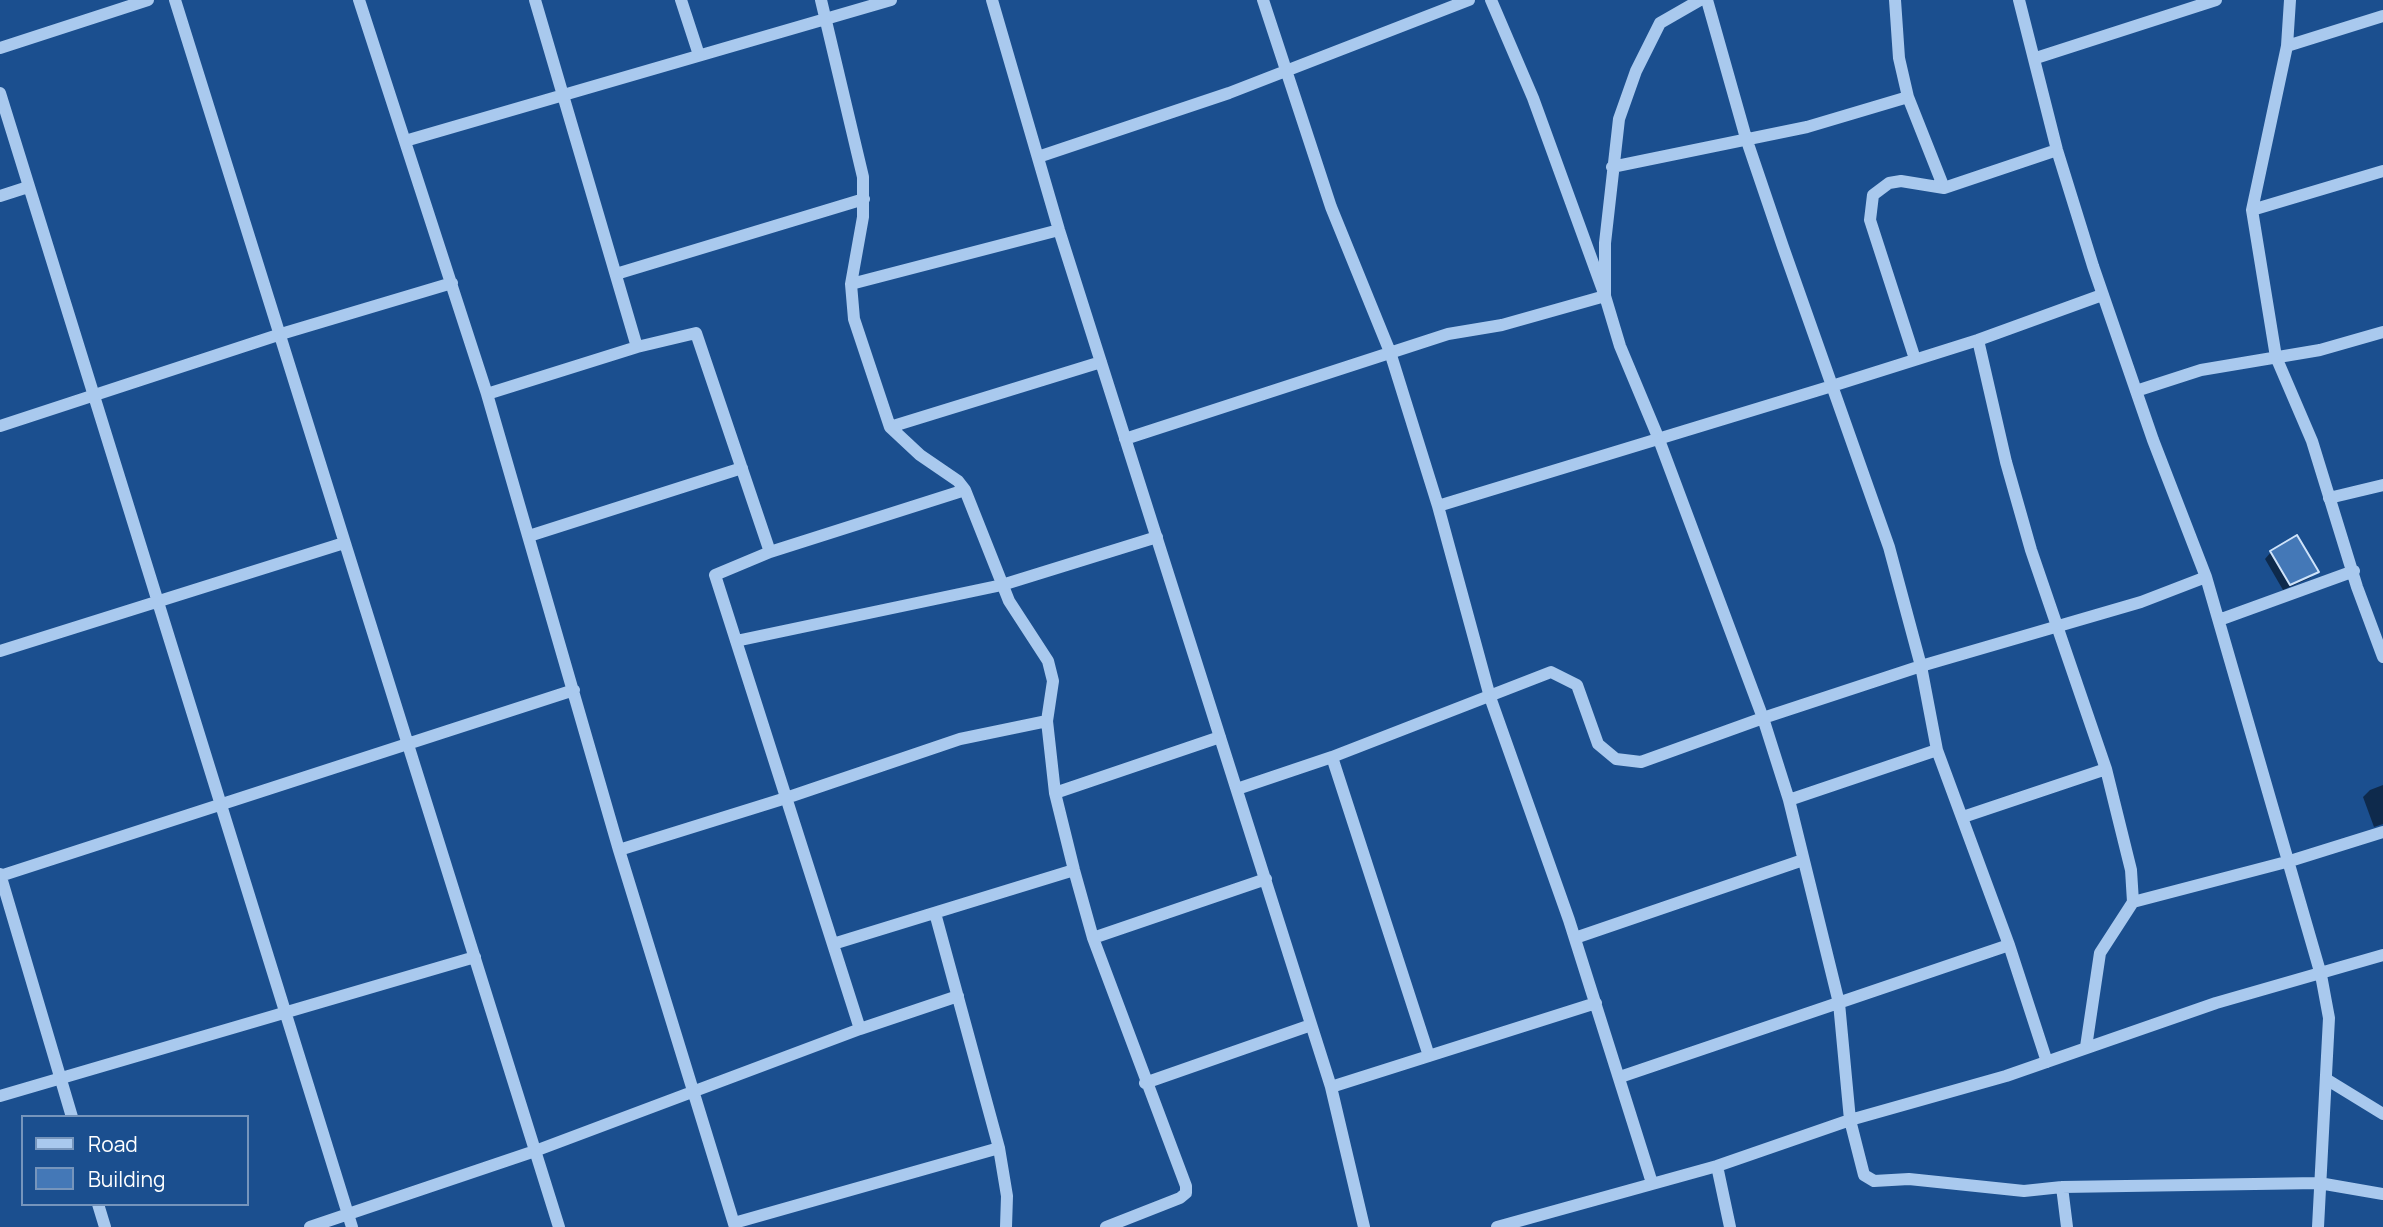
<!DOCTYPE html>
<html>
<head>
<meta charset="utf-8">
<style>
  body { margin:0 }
  #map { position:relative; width:2383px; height:1227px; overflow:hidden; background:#1b4f8f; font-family:Manrope,sans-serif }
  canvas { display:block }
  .legend { position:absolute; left:21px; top:1115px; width:228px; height:91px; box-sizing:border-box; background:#1b4f8f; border:2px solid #7695bc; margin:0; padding:9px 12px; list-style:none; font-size:21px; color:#fff }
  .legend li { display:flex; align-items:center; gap:14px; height:35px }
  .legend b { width:35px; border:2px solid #7695bc }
</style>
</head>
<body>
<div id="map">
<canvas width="2383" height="1227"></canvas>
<ul class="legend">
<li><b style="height:9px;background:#a9c9ee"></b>Road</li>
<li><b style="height:19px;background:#4478b7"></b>Building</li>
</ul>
</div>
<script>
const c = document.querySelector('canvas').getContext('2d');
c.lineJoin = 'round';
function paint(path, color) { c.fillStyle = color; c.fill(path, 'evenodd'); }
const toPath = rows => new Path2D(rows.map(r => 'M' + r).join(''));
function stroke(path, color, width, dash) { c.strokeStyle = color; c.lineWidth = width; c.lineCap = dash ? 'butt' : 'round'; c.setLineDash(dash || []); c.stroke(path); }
paint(toPath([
  [2271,552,2316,572,2310,578,2283,590,2265,559],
  [2383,785,2383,824,2374,827,2363,797,2370,790]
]), '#0007');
const building = toPath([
  [2297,535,2319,572,2290,585,2270,551,2297,535]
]);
paint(building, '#4478b7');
stroke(building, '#cfe3fa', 2);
stroke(toPath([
  [175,0,559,1227],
  [359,0,487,394,619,850,735,1227],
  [535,0,637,347],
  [681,0,699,55],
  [821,0,863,177,863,217,851,284,854,319,890,427,920,455,958,481,965,490,1009,601,1048,661,1053,681,1047,721,1055,793,1074,870,1093,938,1186,1186,1186,1193,1180,1198,1106,1227],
  [992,0,1059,230,1331,1087,1364,1227],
  [1263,0,1331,207,1390,352,1438,506,1490,697,1569,920,1652,1183],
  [1700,0,1660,23,1636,71,1619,119,1605,243,1605,296,1620,346,1658,437,1763,718,1789,800,1839,1003,1850,1120,1864,1175,1874,1181,1909,1179,2024,1191,2062,1187,2319,1183,2383,1194],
  [1707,0,1746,138,1783,247,1889,547,1921,666,1937,750,2009,945,2047,1062],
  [1895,0,1899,58,1908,97,1944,188],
  [2019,0,2057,150,2093,266,2153,440,2206,577,2321,975,2329,1018,2318,1227],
  [2290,0,2287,46,2252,210,2276,357,2312,441,2357,587,2383,657],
  [2287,46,2383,16],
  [0,48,148,0],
  [2036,58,2216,0],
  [0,93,352,1227],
  [405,141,891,0],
  [1038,157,1229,93,1469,0],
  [1612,167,1807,127,1908,97],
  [0,196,28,187],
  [2252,210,2383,171],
  [616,274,864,199],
  [851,284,1059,230],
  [1978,340,2006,462,2031,550,2106,769,2131,870,2133,902,2100,953,2086,1047],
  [1915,359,1870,220,1873,195,1889,183,1901,181,1944,188,2057,150],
  [2136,391,2201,370,2320,350,2383,332],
  [487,394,637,347,696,333,770,552],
  [0,426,281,334,452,283],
  [890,427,1101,362],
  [1125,439,1448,334,1502,325,1605,296,1533,98,1491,0],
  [2329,498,2383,485],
  [1438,506,1832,386,1978,340,2102,295],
  [529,536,742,468],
  [2219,620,2354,571],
  [736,641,1002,585,1157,537],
  [0,651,344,543],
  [1332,757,1429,1056],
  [1237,789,1332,757,1551,672,1577,685,1598,744,1616,759,1641,762,1763,718,1921,666,2141,602,2206,577],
  [1055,793,1220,737],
  [1789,800,1937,750],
  [1963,817,2106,769],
  [619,850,786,798,960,739,1047,721],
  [0,874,72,1117],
  [0,876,574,690],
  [2133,902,2290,861,2383,832],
  [935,913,999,1148,1007,1196,1006,1227],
  [1093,938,1266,879],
  [1575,938,1803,860],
  [833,944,1074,870],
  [860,1029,715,575,770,552,965,490],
  [1620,1077,2009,945],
  [2326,1079,2383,1114],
  [1145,1083,1311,1025],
  [1331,1087,1596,1003],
  [0,1096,475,957],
  [1717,1166,1730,1227],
  [2062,1187,2067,1227],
  [98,1204,105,1227],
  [734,1223,999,1148],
  [310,1227,535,1151,860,1029,958,996],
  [1497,1227,1717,1166,1850,1120,2006,1076,2216,1003,2383,955]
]), '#a9c9ee', 12);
</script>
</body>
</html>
